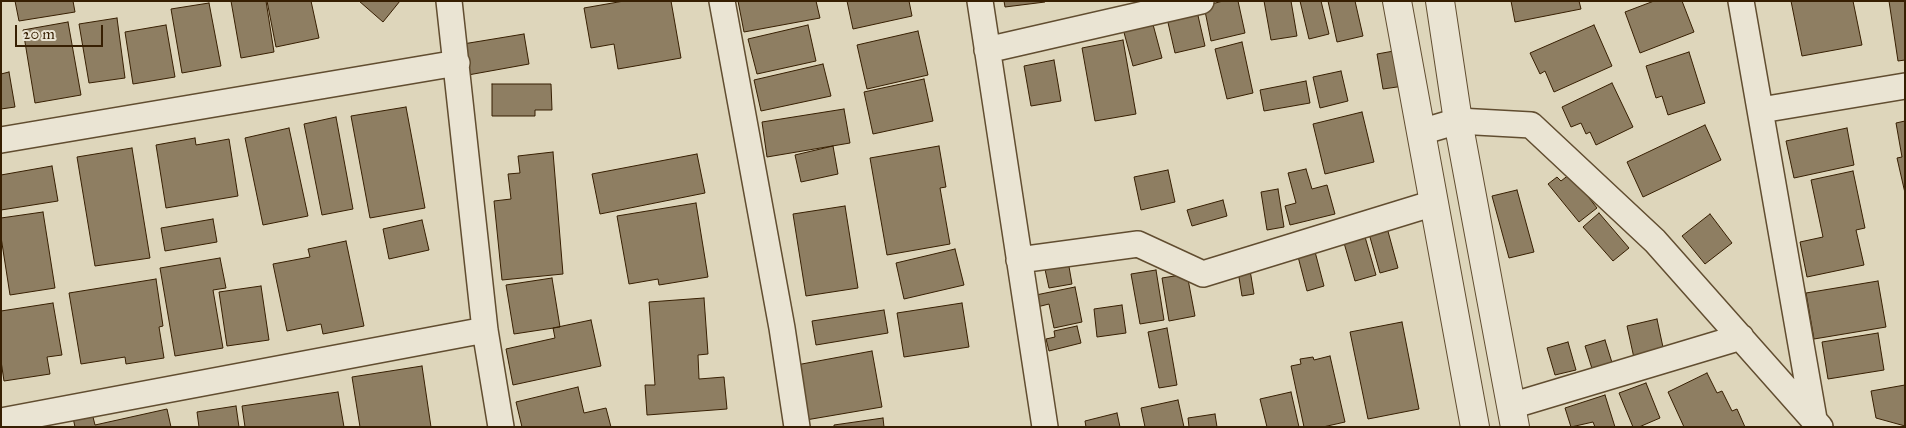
<!DOCTYPE html>
<html>
<head>
<meta charset="utf-8">
<style>
  body { margin:0 }
  #map { position:relative; width:1906px; height:428px; overflow:hidden; background:#ded6bb; font-family:"IM FELL Great Primer",serif }
  canvas { display:block }
  .frame { position:absolute; inset:0; border:2px solid #371f02; pointer-events:none }
  .scale { position:absolute; left:15px; top:25px; width:88px; height:22px; box-sizing:border-box; border:2px solid #371f02; border-top:0; padding-left:6px; font-size:15px; line-height:18px; white-space:nowrap; color:#371f02; -webkit-text-stroke:4px #eae4d3; paint-order:stroke }
</style>
</head>
<body>
<div id="map">
<canvas width="1906" height="428"></canvas>
<div class="frame"></div>
<div class="scale">20 m</div>
</div>
<script>
const c = document.querySelector('canvas').getContext('2d');
c.lineJoin = 'round';
function paint(path, color) { c.fillStyle = color; c.fill(path, 'evenodd'); }
const toPath = rows => new Path2D(rows.map(r => 'M' + r).join(''));
function stroke(path, color, width, dash) { c.strokeStyle = color; c.lineWidth = width; c.lineCap = dash ? 'butt' : 'round'; c.setLineDash(dash || []); c.stroke(path); }
const building = toPath([
  [15,1,73,1,75,12,19,21,15,1],
  [231,1,266,1,274,52,241,58,231,1],
  [267,1,311,1,319,38,276,47,267,1],
  [359,1,400,1,383,22,359,1],
  [624,1,671,1,681,58,618,69,614,44,591,48,584,8,624,1],
  [738,1,816,1,820,18,744,32,738,1],
  [847,1,909,1,912,16,853,29,847,1],
  [1004,1,1044,1,1045,2,1005,7,1004,1],
  [1223,1,1238,1,1245,33,1211,41,1204,6,1223,1],
  [1264,1,1291,1,1297,36,1271,40,1264,1],
  [1300,1,1321,1,1329,34,1309,39,1300,1],
  [1328,1,1355,1,1363,36,1337,42,1328,1],
  [1511,1,1579,1,1581,9,1515,22,1511,1],
  [1654,1,1682,1,1694,32,1640,53,1625,12,1654,1],
  [1791,1,1853,1,1862,45,1802,56,1791,1],
  [1889,1,1905,1,1905,60,1898,61,1889,1],
  [209,3,221,66,182,73,171,9,209,3],
  [1196,7,1205,46,1175,53,1166,14,1196,7],
  [1151,17,1162,58,1133,66,1122,25,1151,17],
  [117,18,125,78,89,83,79,24,117,18],
  [68,22,81,95,35,103,23,30,68,22],
  [166,25,175,77,133,84,125,32,166,25],
  [808,25,816,61,757,74,748,39,808,25],
  [1594,25,1612,66,1554,92,1545,71,1540,74,1530,53,1594,25],
  [918,31,928,75,867,89,857,45,918,31],
  [524,34,529,64,468,75,463,44,524,34],
  [1123,40,1136,114,1095,121,1082,48,1123,40],
  [1242,42,1253,93,1227,99,1215,49,1242,42],
  [1405,49,1411,85,1383,89,1377,54,1405,49],
  [1689,52,1705,103,1668,115,1662,96,1656,98,1646,66,1689,52],
  [1054,60,1061,101,1031,106,1024,66,1054,60],
  [823,64,831,96,761,111,754,80,823,64],
  [1341,71,1348,101,1320,108,1313,77,1341,71],
  [9,72,15,107,1,109,1,74,9,72],
  [924,79,933,121,873,134,864,92,924,79],
  [1306,81,1310,103,1264,111,1260,90,1306,81],
  [1612,83,1633,127,1596,145,1590,132,1586,134,1581,123,1571,127,1562,107,1612,83],
  [492,84,551,84,552,110,535,110,535,116,492,116,492,84],
  [406,107,425,208,370,218,351,116,406,107],
  [844,109,850,143,767,157,762,122,844,109],
  [1362,112,1374,162,1325,174,1313,124,1362,112],
  [336,117,353,209,322,215,304,124,336,117],
  [1905,121,1905,193,1897,158,1902,157,1896,123,1905,121],
  [1705,125,1721,160,1643,197,1627,162,1705,125],
  [289,128,308,216,263,225,245,138,289,128],
  [1847,128,1854,165,1794,178,1786,141,1847,128],
  [195,138,196,145,229,139,238,196,166,208,156,145,195,138],
  [833,146,838,174,801,182,795,155,833,146],
  [939,146,946,187,940,188,950,244,887,255,870,158,939,146],
  [132,148,150,258,95,266,77,157,132,148],
  [553,152,563,274,502,280,494,201,511,199,508,174,520,173,518,156,553,152],
  [697,154,705,193,600,214,592,174,697,154],
  [52,166,58,201,1,210,1,175,52,166],
  [1306,169,1312,189,1327,185,1335,214,1290,225,1285,206,1296,203,1288,173,1306,169],
  [1168,170,1175,202,1141,210,1134,177,1168,170],
  [1853,171,1865,228,1856,230,1864,265,1807,277,1800,242,1823,237,1811,180,1853,171],
  [1570,174,1597,208,1579,222,1548,184,1557,177,1561,181,1570,174],
  [1278,189,1284,227,1267,230,1261,192,1278,189],
  [1517,190,1534,252,1509,258,1492,196,1517,190],
  [1223,200,1227,216,1192,226,1187,210,1223,200],
  [696,203,708,277,659,285,658,279,629,284,617,216,696,203],
  [845,206,858,288,806,296,793,214,845,206],
  [43,212,55,288,10,295,1,237,1,218,43,212],
  [1599,213,1629,248,1613,261,1583,227,1599,213],
  [1710,214,1732,243,1705,264,1682,236,1710,214],
  [213,219,217,242,165,251,161,228,213,219],
  [422,220,429,250,389,259,383,229,422,220],
  [1386,224,1398,268,1380,273,1368,230,1386,224],
  [1363,230,1376,275,1355,281,1342,236,1363,230],
  [346,241,364,326,323,334,321,324,287,331,273,264,310,257,308,249,346,241],
  [1313,244,1324,286,1307,291,1296,249,1313,244],
  [955,249,964,285,904,299,896,263,955,249],
  [1067,255,1072,284,1049,288,1043,260,1067,255],
  [220,258,226,288,213,290,223,348,175,356,160,268,220,258],
  [1249,264,1254,294,1242,296,1237,265,1249,264],
  [1156,270,1164,320,1140,324,1131,274,1156,270],
  [1187,274,1195,316,1169,321,1162,278,1187,274],
  [552,278,560,327,514,334,506,285,552,278],
  [156,279,163,326,159,327,164,358,126,364,125,357,81,364,69,293,156,279],
  [1878,281,1886,327,1814,339,1806,293,1878,281],
  [261,286,269,340,227,346,219,292,261,286],
  [1075,287,1082,322,1054,328,1049,304,1033,308,1031,296,1075,287],
  [704,298,708,354,698,355,699,379,724,377,727,409,647,415,645,385,655,385,649,302,704,298],
  [53,303,62,355,47,357,50,374,4,381,1,361,1,311,53,303],
  [962,303,969,347,904,357,897,313,962,303],
  [1122,305,1126,333,1097,337,1094,309,1122,305],
  [884,310,888,333,816,345,812,321,884,310],
  [1657,319,1664,352,1634,358,1627,326,1657,319],
  [591,320,601,366,513,385,506,349,555,338,553,328,591,320],
  [1402,322,1419,409,1368,419,1350,332,1402,322],
  [1077,326,1081,343,1049,351,1046,339,1055,337,1054,331,1077,326],
  [1167,328,1177,385,1159,388,1148,332,1167,328],
  [1878,333,1884,370,1828,379,1822,342,1878,333],
  [1605,340,1614,369,1594,375,1585,346,1605,340],
  [1568,342,1576,370,1555,375,1547,348,1568,342],
  [872,351,882,407,800,421,791,366,872,351],
  [1330,356,1345,422,1323,427,1304,427,1291,366,1301,364,1300,359,1313,357,1314,360,1330,356],
  [422,366,431,427,360,427,352,377,422,366],
  [1707,373,1717,393,1722,391,1732,411,1737,409,1745,427,1684,427,1668,392,1707,373],
  [1646,383,1660,418,1639,427,1633,427,1619,393,1646,383],
  [1905,385,1905,426,1876,418,1871,391,1905,385],
  [578,387,584,413,606,408,611,427,522,427,516,402,578,387],
  [338,392,344,427,245,427,242,406,338,392],
  [1291,392,1299,427,1267,427,1260,399,1291,392],
  [1605,395,1615,427,1595,427,1593,422,1571,427,1565,408,1605,395],
  [1178,400,1184,427,1145,427,1141,408,1178,400],
  [236,406,239,427,199,427,197,412,236,406],
  [91,409,95,425,167,409,171,427,75,427,72,413,91,409],
  [1117,413,1120,427,1086,427,1085,421,1117,413],
  [1215,414,1217,427,1189,427,1188,418,1215,414],
  [883,418,884,427,834,427,834,425,883,418]
]);
paint(building, '#8e7e62');
stroke(building, '#371f02', 1);
const minor = toPath([
  [449,1,485,330,501,427],
  [722,1,782,328,797,427],
  [980,1,1045,427],
  [1741,1,1814,419],
  [987,50,1201,1],
  [1761,110,1905,86],
  [1421,132,1458,121,1531,125,1655,241,1820,427],
  [1,140,457,63],
  [1019,260,1138,244,1203,274,1434,203],
  [1511,406,1741,337],
  [1,421,485,330]
]);
const tertiary = toPath([
  [1397,1,1475,427],
  [1440,1,1458,121,1515,427]
]);
stroke(minor, '#614d30', 28);
stroke(tertiary, '#614d30', 30);
stroke(minor, '#eae4d3', 25);
stroke(tertiary, '#eae4d3', 28);
</script>
</body>
</html>
